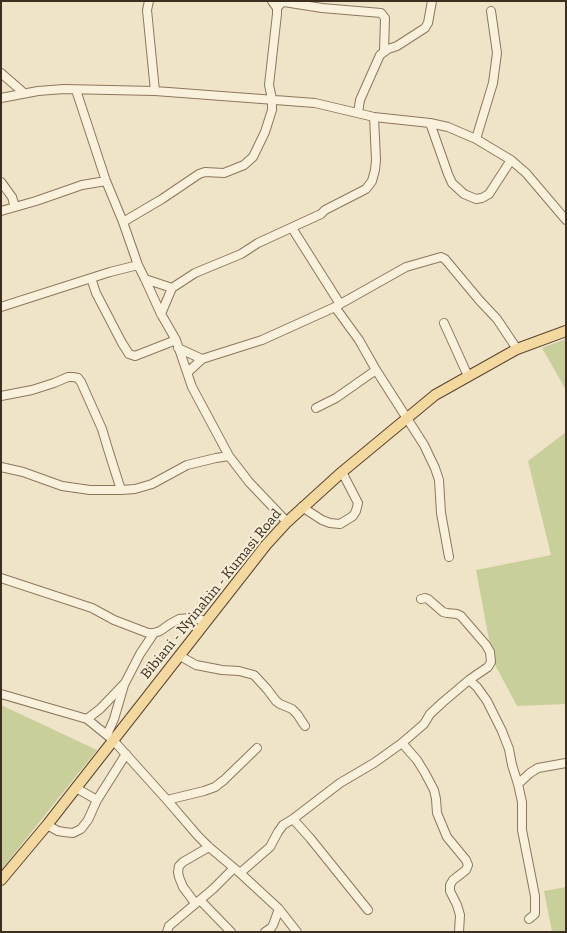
<!DOCTYPE html>
<html>
<head>
<meta charset="utf-8">
<style>
  body { margin:0 }
  #map { position:relative; width:567px; height:933px; overflow:hidden; background:#f0e4c8; font-family:"Zilla Slab",serif }
  canvas { display:block }
  .frame { position:absolute; inset:0; border:2px solid #3d2e20; pointer-events:none }
</style>
</head>
<body>
<div id="map">
<canvas width="567" height="933"></canvas>
<div class="frame"></div>
</div>
<script>
const c = document.querySelector('canvas').getContext('2d');
c.lineJoin = 'round';
function paint(path, color) { c.fillStyle = color; c.fill(path, 'evenodd'); }
const toPath = rows => new Path2D(rows.map(r => 'M' + r).join(''));
function stroke(path, color, width, dash) { c.strokeStyle = color; c.lineWidth = width; c.lineCap = dash ? 'butt' : 'round'; c.setLineDash(dash || []); c.stroke(path); }
function label(font, color, halo, rows, align = 'center') {
  c.font = font + ' "Zilla Slab",serif'; c.lineWidth = 4; c.setLineDash([]); c.textBaseline = 'middle'; c.strokeStyle = halo; c.fillStyle = color; for (const [text, x, y, turn = 0] of rows) {
    c.save(); c.translate(x, y); c.rotate((+turn || 0) * Math.PI / 180); c.textAlign = isNaN(turn) ? turn : align; if (halo) c.strokeText(text, 0, 0); c.fillText(text, 0, 0); c.restore();
  }
}
paint(toPath([
  [566,339,566,390,542,348],
  [566,432,566,704,517,706,493,661,476,570,551,555,528,461],
  [1,705,97,750,1,870],
  [566,887,566,932,552,932,544,891]
]), '#c9cf9b');
const minor = toPath([
  [149,1,147,10,155,91],
  [277,8,282,2,284,2,322,8,381,13,385,18,384,51],
  [1,73,24,93],
  [76,90,106,181,123,222,138,265,145,279,161,314,176,340,192,387,229,456,249,482,287,522],
  [1,98,38,91,64,89,155,91,315,103,374,117,430,123,448,127,476,139,511,160,526,173,566,220],
  [358,113,360,100,380,55,388,49,397,46,425,28,428,23,432,1],
  [430,123,448,174,452,183,464,194,476,199,482,198,489,194,511,160],
  [476,139,493,83,497,53,491,11],
  [1,182,12,197,15,207],
  [1,211,36,201,82,185,106,181],
  [123,222,162,199,199,174,205,172,224,173,244,165,253,157,265,132,272,110,272,99,269,85,277,14,277,8,272,1],
  [292,228,340,304],
  [91,278,96,293,122,343,129,354,135,356,176,340],
  [145,279,172,288],
  [1,307,110,272,138,265],
  [335,307,359,340,376,370,424,445,435,468,439,480,441,513,449,557],
  [161,314,172,288,195,273,241,254,258,243,321,214,325,210,366,189,372,181,375,170,376,160,374,117],
  [444,323,468,376],
  [178,348,202,359],
  [188,372,202,359,262,340,335,307,406,267,441,257,445,259,480,301,497,319,517,349],
  [1,396,32,390,54,383,68,377,73,377,78,378,81,382,102,429,108,449,121,490],
  [316,408,336,398,376,370],
  [1,467,23,472,62,486,90,490,121,490,135,489,152,484,187,465,216,458,229,456],
  [302,507,322,520,330,523,340,524,353,516,356,511,358,503,342,472],
  [1,578,92,608,114,620,148,633,154,633,160,631,170,624,179,619,190,618,207,621],
  [180,656,196,665,222,670,239,671,254,675,267,689,276,701,280,704,292,709,297,714,305,726],
  [469,680,477,687,487,701,502,731,509,749,512,765,518,784,522,802,522,830,535,896,535,914,529,919],
  [1,694,87,719,113,740,167,800,198,836,209,847,240,873,279,909,297,932],
  [87,719,100,709,125,683,140,654,154,633],
  [107,735,114,719,124,685],
  [402,743,424,724,430,714,443,702,469,680,488,667,491,662,490,652,486,645,461,616,457,614,447,613,443,612,428,599,425,598,421,599],
  [518,784,530,773,538,768,566,763],
  [76,788,97,800],
  [167,800,204,791,215,787,224,780,257,748],
  [293,819,310,838,368,910],
  [47,825,58,831,64,832,73,833,81,829,88,820,97,800,126,754],
  [240,873,270,847,278,832,283,825,293,819,340,783,374,763,402,743,417,760,425,773,434,790,436,799,437,813,447,837,466,860,468,865,466,870,453,880,450,885,450,891,457,905,460,915,459,932],
  [200,900,231,932],
  [195,903,183,887,179,877,178,872,179,866,183,862,209,847],
  [167,932,169,926,213,889,234,868],
  [265,932,271,928,273,925,279,909]
]);
const major = toPath([
  [1,880,47,825,266,545,287,522,342,472,435,395,517,349,566,331]
]);
stroke(minor, '#8d765c', 10);
stroke(major, '#5b4430', 12);
stroke(minor, '#faf1dc', 8);
stroke(major, '#f3d9a0', 10);
label('15px', '#3d2e20', '#f7eed8', [
  ["Bibiani - Nyinahin - Kumasi Road",211,594,-51]
]);
</script>
</body>
</html>
